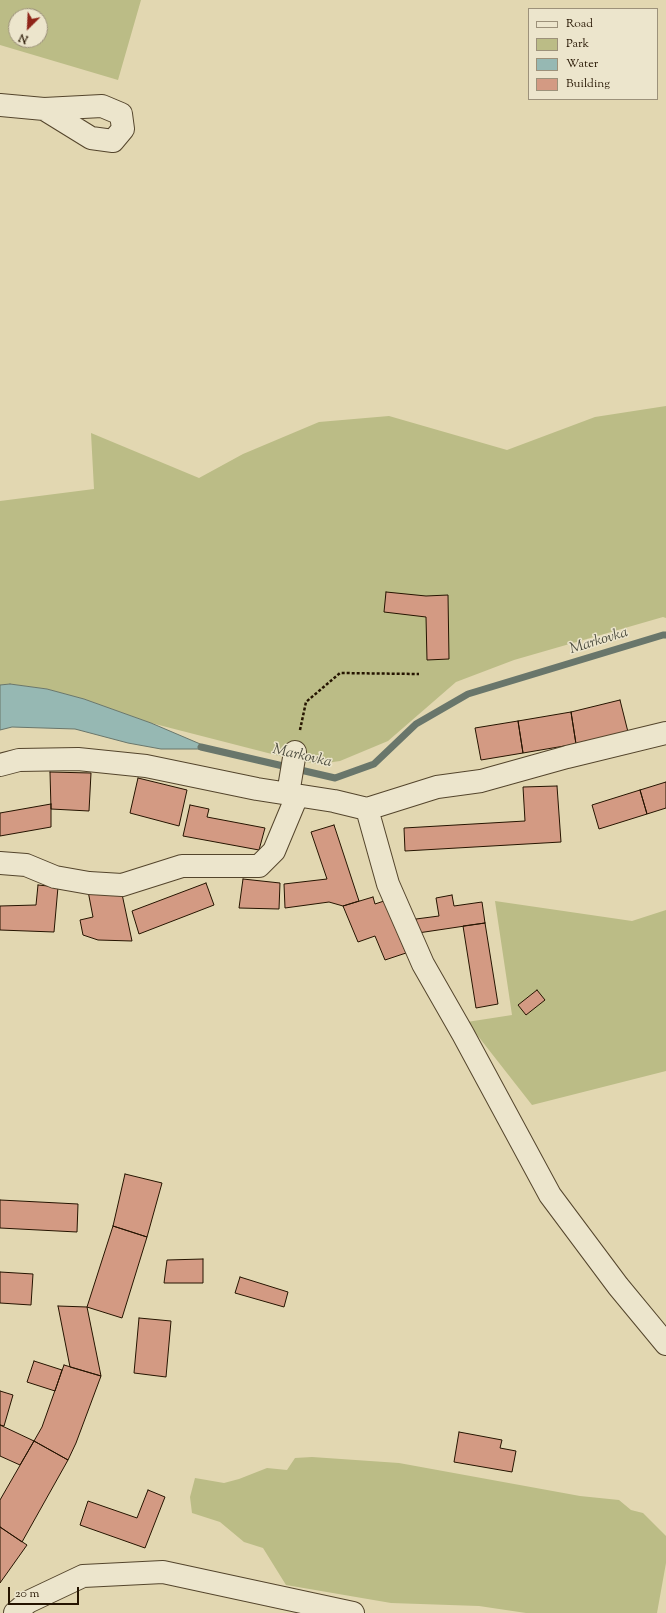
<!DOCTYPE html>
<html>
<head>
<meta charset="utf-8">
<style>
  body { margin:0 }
  #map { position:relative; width:666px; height:1613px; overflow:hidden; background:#e2d7b1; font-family:"Sorts Mill Goudy",serif }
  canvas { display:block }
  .legend { position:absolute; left:528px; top:8px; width:130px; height:92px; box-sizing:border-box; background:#ece5cc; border:1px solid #9c917a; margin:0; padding:5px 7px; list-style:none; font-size:12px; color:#251400 }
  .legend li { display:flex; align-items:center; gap:8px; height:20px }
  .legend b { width:20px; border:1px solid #9c917a }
  .north { position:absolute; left:8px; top:8px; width:40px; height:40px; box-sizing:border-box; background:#ece5cc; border:1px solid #9c917a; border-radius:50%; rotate:204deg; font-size:11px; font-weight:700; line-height:16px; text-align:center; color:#251400 }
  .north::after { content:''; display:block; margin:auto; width:14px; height:18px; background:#8f2418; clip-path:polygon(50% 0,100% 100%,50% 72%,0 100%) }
  .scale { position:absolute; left:8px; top:1587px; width:71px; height:18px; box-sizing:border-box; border:2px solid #251400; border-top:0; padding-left:5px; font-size:12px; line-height:14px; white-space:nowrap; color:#251400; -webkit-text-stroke:3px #ece5cc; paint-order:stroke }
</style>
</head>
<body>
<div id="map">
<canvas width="666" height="1613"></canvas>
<ul class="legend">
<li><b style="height:5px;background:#ece5cc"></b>Road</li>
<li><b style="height:11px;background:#bbbc86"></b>Park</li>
<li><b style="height:11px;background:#96b8b3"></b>Water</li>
<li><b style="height:11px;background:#d39a83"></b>Building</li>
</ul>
<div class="north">N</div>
<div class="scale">20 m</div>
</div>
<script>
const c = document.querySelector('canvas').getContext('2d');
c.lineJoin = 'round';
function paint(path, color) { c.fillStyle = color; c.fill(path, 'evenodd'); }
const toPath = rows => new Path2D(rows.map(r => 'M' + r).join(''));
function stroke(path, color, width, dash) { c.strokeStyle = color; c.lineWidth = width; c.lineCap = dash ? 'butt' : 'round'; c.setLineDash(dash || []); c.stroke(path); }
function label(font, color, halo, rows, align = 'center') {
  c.font = font + ' "Sorts Mill Goudy",serif'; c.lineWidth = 3; c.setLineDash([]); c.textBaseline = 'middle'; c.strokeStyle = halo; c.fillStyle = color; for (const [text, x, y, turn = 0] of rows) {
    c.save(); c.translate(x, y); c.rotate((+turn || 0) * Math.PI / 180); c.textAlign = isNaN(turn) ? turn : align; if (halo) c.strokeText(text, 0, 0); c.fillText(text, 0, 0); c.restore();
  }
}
paint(toPath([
  [0,0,141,0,118,80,0,45],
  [16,16,40,16,40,40,16,40],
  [666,406,666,618,663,617,514,660,456,682,388,741,340,761,319,764,299,761,151,723,84,699,47,689,10,684,0,685,0,501,94,489,91,433,199,478,243,454,319,422,389,416,507,450,595,417],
  [495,901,632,921,666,910,666,1071,532,1105,467,1022,512,1015],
  [312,1457,399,1463,580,1496,619,1500,631,1510,643,1513,666,1536,666,1563,657,1613,526,1613,479,1606,391,1603,286,1585,263,1548,244,1542,220,1522,192,1513,190,1497,195,1478,224,1483,239,1479,267,1468,287,1470,295,1458]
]), '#bbbc86');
const water = toPath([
  [10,684,47,689,84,699,151,723,212,749,161,749,128,743,75,729,12,727,0,730,0,685,10,684]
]);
paint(water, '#96b8b3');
stroke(water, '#69766b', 1);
stroke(toPath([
  [201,747,335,778,374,764,416,724,468,694,663,635,666,635]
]), '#69766b', 7);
const building = toPath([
  [386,592,426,596,448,595,449,659,427,660,426,617,384,612,386,592],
  [620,700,628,732,576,744,571,712,620,700],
  [571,712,576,744,523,753,518,721,571,712],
  [518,721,523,753,481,760,475,728,518,721],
  [50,772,91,773,89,811,51,809,50,772],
  [138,778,187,790,179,826,130,813,138,778],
  [666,782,666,808,647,814,640,790,666,782],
  [557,786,561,842,405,851,404,828,525,821,523,787,557,786],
  [640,790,647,814,599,829,592,805,640,790],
  [51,804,51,827,0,836,0,813,51,804],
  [190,805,209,809,207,817,265,828,259,850,183,836,190,805],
  [334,825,359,901,343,906,329,902,285,908,284,884,327,879,311,832,334,825],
  [243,879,280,883,279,909,239,908,243,879],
  [206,883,214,905,139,934,132,911,206,883],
  [38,885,58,887,54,932,0,930,0,906,36,905,38,885],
  [88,891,122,894,132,941,98,940,83,935,80,920,93,917,88,891],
  [452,895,454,906,482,902,485,923,418,933,416,919,439,916,436,898,452,895],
  [373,897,375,904,384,901,406,953,385,960,375,936,358,942,343,906,373,897],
  [485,923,498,1004,476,1008,463,926,485,923],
  [537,990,545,1000,526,1015,518,1005,537,990],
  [125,1174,162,1183,147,1237,113,1226,125,1174],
  [0,1200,78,1204,77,1232,0,1228,0,1200],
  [113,1226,147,1237,122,1318,87,1307,113,1226],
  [203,1259,203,1283,164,1283,167,1260,203,1259],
  [0,1272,33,1274,31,1305,0,1303,0,1272],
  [240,1277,288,1292,284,1307,235,1293,240,1277],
  [58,1306,87,1307,101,1376,70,1367,58,1306],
  [139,1318,171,1321,166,1377,134,1373,139,1318],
  [34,1361,62,1370,55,1391,27,1382,34,1361],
  [64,1365,101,1376,76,1443,68,1460,34,1441,42,1427,64,1365],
  [0,1391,13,1395,4,1426,0,1425,0,1391],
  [0,1425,34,1441,20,1465,0,1456,0,1425],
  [459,1432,502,1440,500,1448,516,1451,512,1472,454,1462,459,1432],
  [34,1441,68,1460,22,1542,0,1527,0,1500,34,1441],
  [148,1490,165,1497,145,1548,80,1525,88,1501,137,1518,148,1490],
  [0,1527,27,1545,0,1583,0,1527]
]);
paint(building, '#d39a83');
stroke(building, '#251400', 1);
const minor = toPath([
  [0,105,44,109,102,106,121,114,123,129,113,141,91,138,44,109],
  [0,765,19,760,78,759,146,766,257,789,334,801,367,809,437,787,481,781,567,757,666,733],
  [288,794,295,752],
  [367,809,388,884,423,964,463,1034,550,1195,618,1286,666,1344],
  [0,863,26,865,55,877,89,883,122,885,182,866,259,866,274,851,297,796],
  [15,1613,28,1602,83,1576,163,1572,353,1613]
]);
stroke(minor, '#54452c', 24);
stroke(toPath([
  [300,730,306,702,340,673,419,674]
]), '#251400', 2.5, [3, 2]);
stroke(minor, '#ece5cc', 22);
label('italic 15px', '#4d4d3f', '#ece5cc', [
  ["Markovka",599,642,-17],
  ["Markovka",302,757,13]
]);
</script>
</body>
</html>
